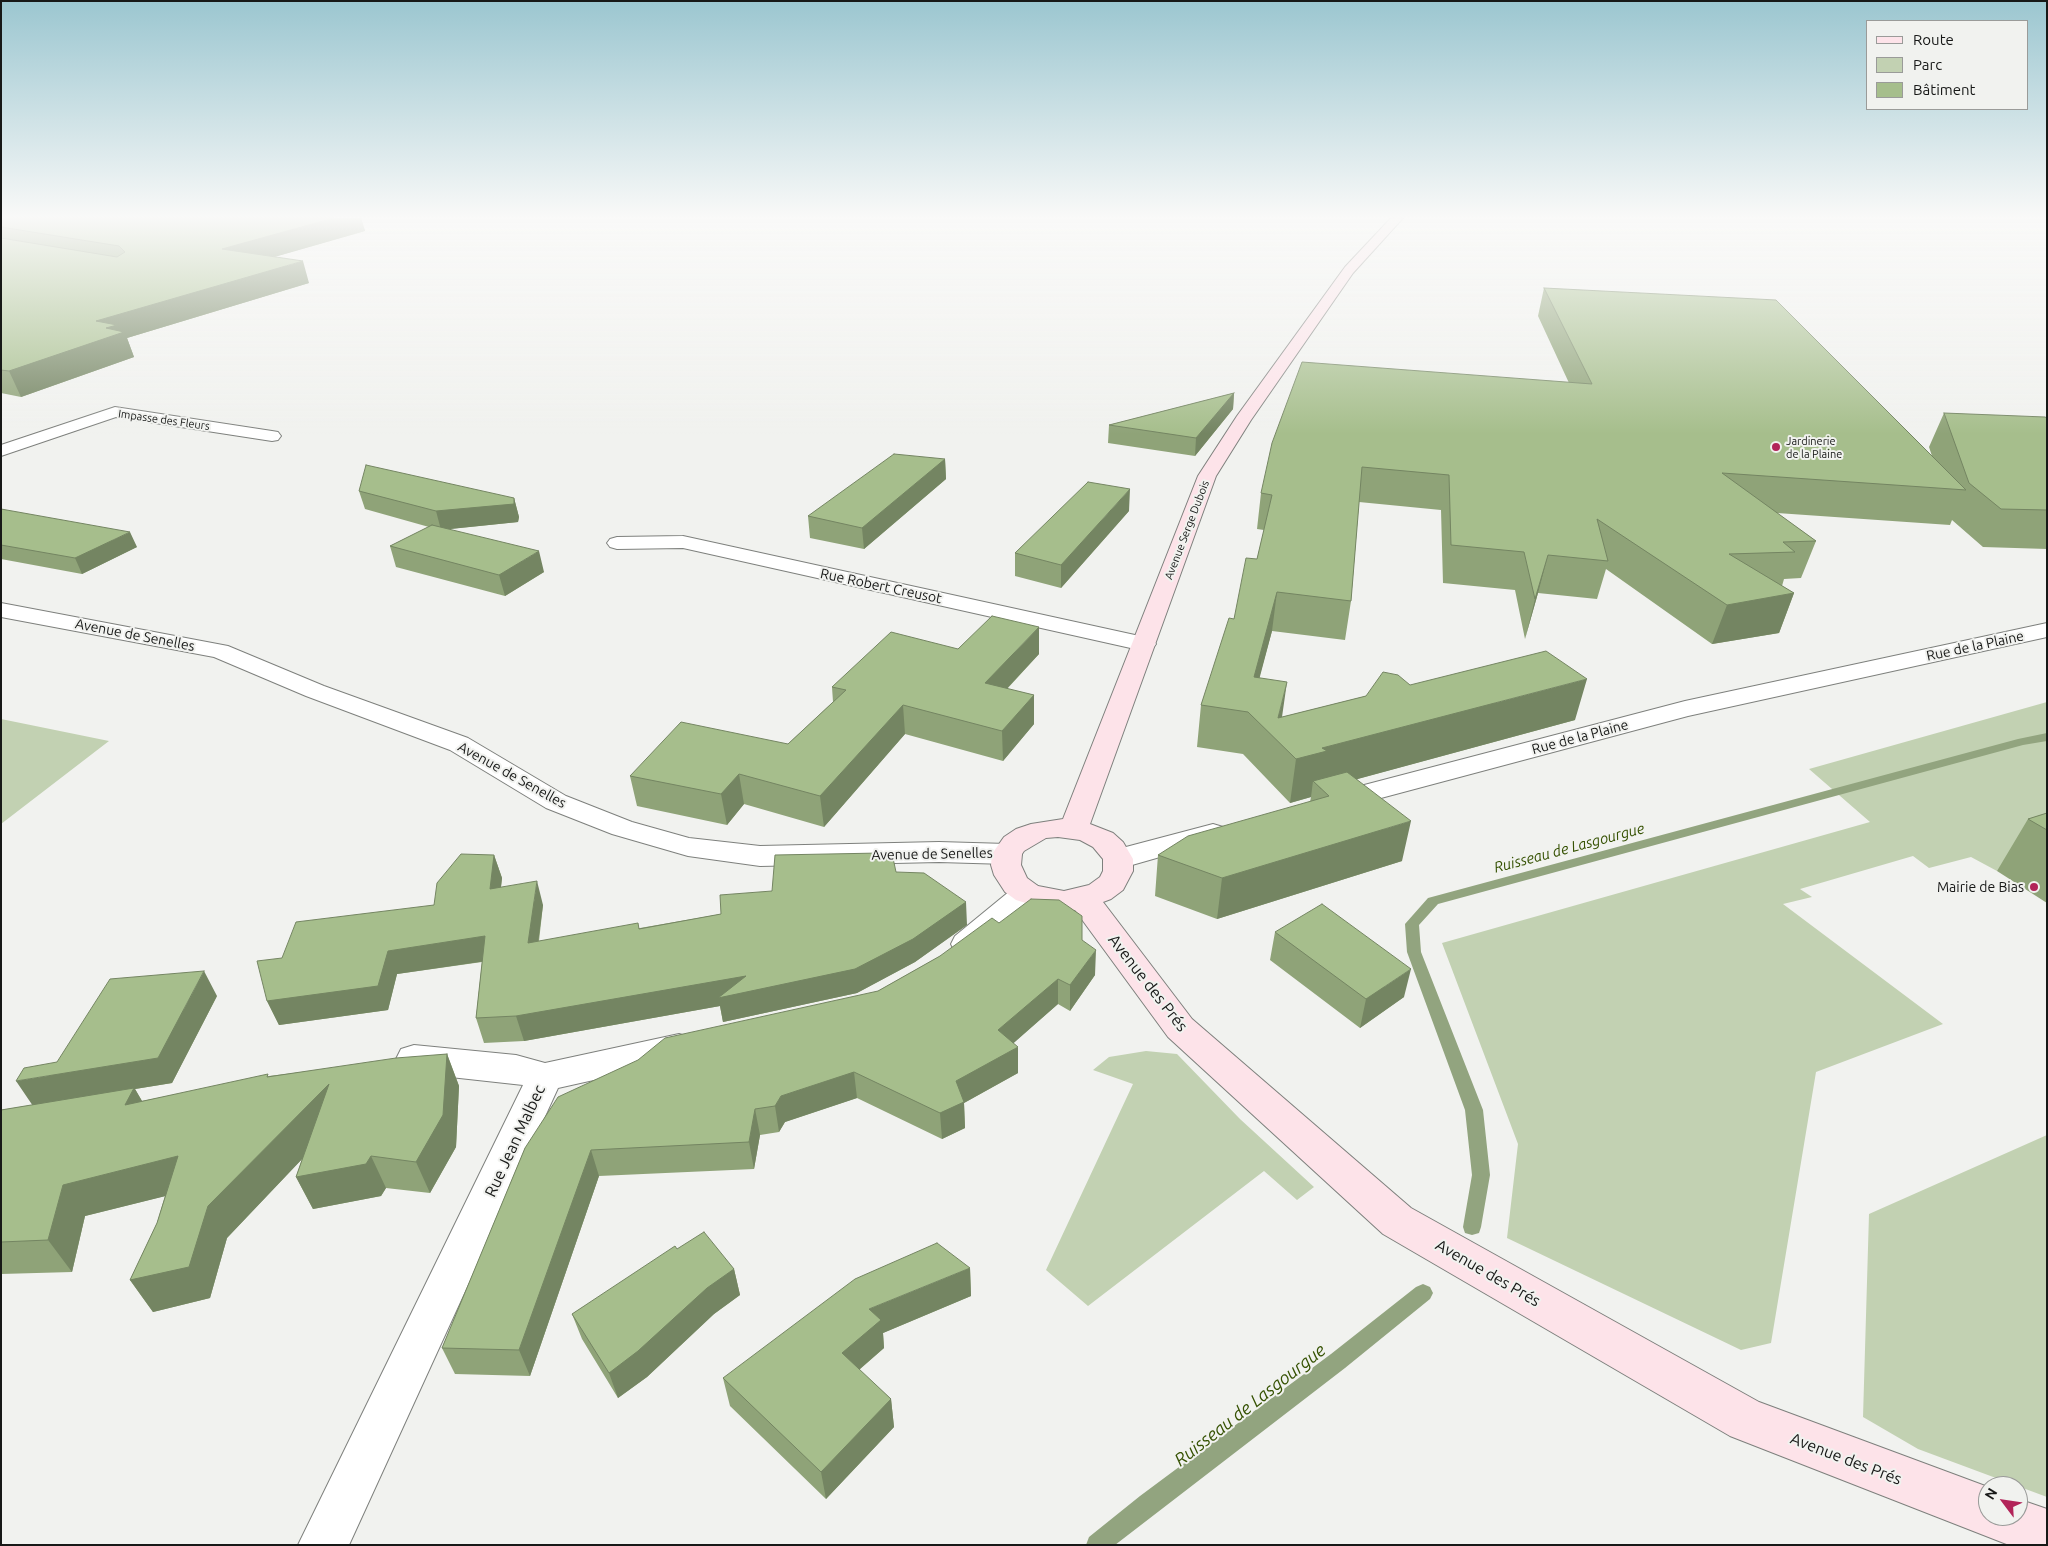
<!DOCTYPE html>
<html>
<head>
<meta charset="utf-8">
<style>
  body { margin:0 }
  #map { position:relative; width:2048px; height:1546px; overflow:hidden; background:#f1f2ef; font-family:Ubuntu,sans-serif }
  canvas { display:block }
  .frame { position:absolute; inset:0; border:2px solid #171817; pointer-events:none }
  .legend { position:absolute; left:1866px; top:20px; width:162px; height:90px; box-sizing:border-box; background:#f1f2ef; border:1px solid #9a9b99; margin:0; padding:6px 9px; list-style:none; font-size:15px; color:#171817 }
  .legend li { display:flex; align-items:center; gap:10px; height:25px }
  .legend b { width:25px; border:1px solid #9a9b99 }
  .north { position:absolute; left:1978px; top:1476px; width:50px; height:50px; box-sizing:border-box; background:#f1f2ef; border:1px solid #9a9b99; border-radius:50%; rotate:301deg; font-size:14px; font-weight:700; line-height:20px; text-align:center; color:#171817 }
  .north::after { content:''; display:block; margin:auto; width:18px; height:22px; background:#b22459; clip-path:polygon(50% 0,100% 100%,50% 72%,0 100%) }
</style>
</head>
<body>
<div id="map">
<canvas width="2048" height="1546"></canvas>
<div class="frame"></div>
<ul class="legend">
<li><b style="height:6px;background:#fde3e9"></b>Route</li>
<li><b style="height:14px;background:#c2d1b2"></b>Parc</li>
<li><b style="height:14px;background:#a6be8c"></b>Bâtiment</li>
</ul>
<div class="north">N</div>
</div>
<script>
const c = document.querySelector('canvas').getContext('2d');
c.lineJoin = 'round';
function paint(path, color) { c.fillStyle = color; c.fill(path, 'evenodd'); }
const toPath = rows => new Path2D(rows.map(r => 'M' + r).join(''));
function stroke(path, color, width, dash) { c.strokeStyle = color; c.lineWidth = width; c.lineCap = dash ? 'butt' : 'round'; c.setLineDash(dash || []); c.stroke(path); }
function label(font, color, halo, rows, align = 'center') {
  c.font = font + ' Ubuntu,sans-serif'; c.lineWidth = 4; c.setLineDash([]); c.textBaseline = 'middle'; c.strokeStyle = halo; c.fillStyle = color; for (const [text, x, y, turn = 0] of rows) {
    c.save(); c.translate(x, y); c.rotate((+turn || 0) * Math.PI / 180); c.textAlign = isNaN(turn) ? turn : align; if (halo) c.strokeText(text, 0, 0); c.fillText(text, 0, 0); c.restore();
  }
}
paint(toPath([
  [2047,702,2047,855,1997,871,1971,857,1929,868,1913,856,1800,889,1812,897,1783,904,1943,1024,1816,1072,1771,1343,1741,1350,1507,1238,1518,1144,1442,943,1870,822,1809,769],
  [1,719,109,741,1,824],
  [1146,1051,1177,1054,1240,1119,1314,1187,1297,1200,1264,1171,1088,1306,1046,1270,1133,1084,1093,1070,1109,1057],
  [2047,1135,2047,1497,1918,1449,1863,1417,1869,1214]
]), '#c2d1b2');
paint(toPath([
  [2047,733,2047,741,2023,745,1438,904,1419,925,1421,952,1483,1110,1490,1175,1481,1227,1479,1233,1472,1235,1465,1233,1463,1227,1472,1175,1465,1110,1407,952,1405,924,1428,898,2018,739,2047,733],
  [1423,1284,1430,1287,1433,1293,1430,1299,1345,1368,1115,1545,1086,1545,1089,1537,1140,1496,1331,1354,1416,1287,1423,1284]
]), '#92a47f');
const street = toPath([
  [115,407,272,431,278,432,281,436,278,440,272,441,116,417,1,456,1,445,115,407],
  [683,536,1144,637,1152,639,1156,644,1152,649,1144,651,683,548,617,549,610,547,607,543,610,539,617,537,683,536],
  [1,603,228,646,324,686,468,738,566,796,632,822,689,838,760,846,939,842,1007,844,1018,847,1022,854,1018,861,1007,864,939,862,760,866,688,856,612,834,546,808,450,750,306,696,214,657,1,617,1,603],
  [2047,623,2047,637,1688,716,1336,810,1326,807,1322,801,1326,795,1685,701,2047,623],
  [1213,824,1223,827,1228,833,1223,839,1118,869,1107,866,1103,859,1107,852,1213,824],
  [1027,883,1038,886,1043,893,1038,900,979,952,967,955,955,952,951,944,955,936,1016,886,1027,883],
  [679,1034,692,1038,697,1048,692,1058,558,1088,349,1545,298,1545,523,1085,414,1073,401,1069,396,1059,401,1049,414,1045,516,1055,545,1063,679,1034]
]);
const secondary = toPath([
  [1391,218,1403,218,1353,273,1251,420,1216,476,1090,824,1113,833,1123,842,1133,859,1133,871,1123,890,1111,899,1103,902,1192,1019,1411,1208,1759,1402,1988,1487,1988,1516,2018,1516,2018,1499,2047,1509,2047,1545,2009,1545,1730,1436,1383,1234,1168,1037,1075,910,1064,911,1045,909,1016,900,1005,892,994,875,991,865,992,854,1004,837,1016,829,1031,824,1063,819,1198,476,1237,416,1345,267,1391,218],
  [1058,837,1080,840,1093,847,1103,859,1103,871,1100,877,1089,885,1064,891,1038,886,1027,878,1021,865,1022,854,1024,851,1046,838,1058,837]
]);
stroke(street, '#7e807d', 2);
stroke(secondary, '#7e807d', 2);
paint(street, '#fff');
paint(secondary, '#fde3e9');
paint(toPath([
  [1,218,361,218,365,231,274,257,309,283,127,338,134,357,21,397,1,393],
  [1544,288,1932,456,1929,447,1944,413,2047,418,2047,549,1983,547,1952,520,1950,525,1777,513,1816,541,1801,578,1784,579,1782,586,1794,593,1779,633,1712,644,1606,569,1597,599,1538,593,1525,639,1515,590,1443,583,1441,510,1359,502,1351,601,1345,640,1272,631,1259,678,1282,717,1410,685,1575,720,1357,779,1402,861,1217,919,1155,896,1158,855,1310,802,1311,797,1290,803,1243,754,1197,747,1201,705,1234,619,1257,559,1264,530,1257,529,1261,493,1569,383,1538,316],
  [1234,393,1233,409,1195,456,1108,443,1109,425],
  [945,459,946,479,864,549,810,538,808,516],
  [359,491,514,498,519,517,518,522,449,529,544,572,505,596,396,567,390,546,429,527,365,509],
  [1,509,137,547,82,574,1,559],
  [1129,511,1061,588,1015,576,1015,553],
  [958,649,1039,654,1007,689,1034,695,1034,724,1003,761,905,734,824,827,744,804,727,825,637,806,630,776,788,744,833,702,832,687],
  [2047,813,2047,903,1997,871,2028,819],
  [494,855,502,878,501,887,543,905,539,941,640,928,721,914,772,891,896,872,967,925,915,962,857,993,723,1022,720,1006,524,1041,484,1043,476,1018,482,962,397,974,388,1010,279,1025,267,1001,282,958,434,905],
  [999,923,1082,940,1095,975,1070,1011,1058,1004,1013,1043,1018,1073,964,1103,965,1128,942,1139,857,1098,785,1122,779,1132,760,1135,754,1169,599,1176,530,1376,455,1374,442,1348,525,1148,878,991],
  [1275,932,1404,997,1360,1028,1270,960],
  [217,996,172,1083,135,1089,142,1101,269,1076,447,1054,459,1086,456,1147,430,1193,386,1188,381,1196,313,1209,296,1177,302,1159,227,1238,210,1298,153,1312,130,1280,157,1223,165,1196,85,1216,72,1272,1,1274,1,1110,32,1105,57,1062],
  [677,1249,734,1269,740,1295,714,1314,647,1377,618,1398,582,1339,572,1314],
  [970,1268,971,1296,883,1333,884,1348,859,1370,891,1399,894,1427,826,1499,730,1406,723,1378]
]), '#8fa378');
paint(toPath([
  [334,218,361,218,365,231,229,270,222,249],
  [303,261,309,283,127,338,134,357,21,397,9,371,96,321],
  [1234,393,1233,409,1195,456,1196,438],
  [945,459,946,479,864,549,862,528],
  [1130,489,1129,511,1061,588,1061,565],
  [514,498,519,517,518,522,441,530,436,511],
  [130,532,137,547,82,574,75,558],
  [539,551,544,572,505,596,499,575],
  [1548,555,1538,593,1525,639,1535,599],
  [1277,592,1272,631,1250,714,1254,677],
  [1794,593,1779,633,1712,644,1727,605],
  [1039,627,1039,654,985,712,985,683],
  [1587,679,1575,720,1321,789,1313,781,1311,797,1290,803,1296,759,1322,748],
  [1287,682,1281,724,1278,718],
  [1034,695,1034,724,1003,761,1002,731],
  [903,705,905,734,824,827,820,796],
  [739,774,744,804,727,825,721,794],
  [1411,821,1402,861,1217,919,1222,878],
  [494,855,502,878,498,912,490,889],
  [537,881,543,905,535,966,528,943],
  [966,902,967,925,915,962,857,993,723,1022,720,1006,524,1041,516,1016],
  [485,936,493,960,397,974,388,1010,279,1025,267,1001,388,951],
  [1096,950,1095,975,1070,1011,1070,985],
  [1411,969,1404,997,1360,1028,1366,999],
  [204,971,217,996,172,1083,135,1089,153,1120,33,1106,16,1081,158,1058],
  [1058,979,1058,1004,999,1056,998,1030],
  [1018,1047,1018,1073,964,1103,965,1128,942,1139,940,1113,956,1081],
  [447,1054,459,1086,456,1147,430,1193,416,1162],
  [854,1072,857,1098,785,1122,779,1132,775,1106,781,1096],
  [329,1084,344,1115,227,1238,210,1298,153,1312,130,1280,208,1206],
  [755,1109,760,1135,754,1169,749,1142],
  [591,1150,599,1176,530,1376,519,1350],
  [178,1156,198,1188,85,1216,72,1272,48,1240,63,1185],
  [371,1156,386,1188,381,1196,313,1209,296,1177],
  [970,1268,971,1296,883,1333,884,1348,846,1381,842,1353,869,1309],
  [734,1269,740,1295,714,1314,647,1377,618,1398,609,1373,707,1288],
  [891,1399,894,1427,826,1499,821,1472]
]), '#748562');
const building = toPath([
  [1,218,334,218,222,249,303,261,96,321,117,325,106,328,124,332,9,371,1,370,1,238,117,257,125,252,119,246,1,227,1,218],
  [1544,288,1776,300,1966,490,1722,473,1816,541,1783,542,1795,552,1729,554,1794,593,1727,605,1597,519,1608,561,1548,555,1535,599,1524,552,1451,545,1449,475,1362,467,1351,601,1277,592,1254,677,1287,682,1278,718,1366,696,1383,672,1398,675,1410,685,1546,651,1587,679,1322,748,1327,751,1296,759,1248,712,1201,705,1229,618,1234,619,1246,558,1257,559,1272,495,1261,493,1272,443,1302,362,1592,384,1544,288],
  [1234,393,1196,438,1109,425,1234,393],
  [1944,413,2045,417,2047,418,2047,510,2001,509,1969,483,1944,413],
  [894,454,945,459,862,528,808,516,894,454],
  [366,465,514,498,514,504,436,511,359,491,366,465],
  [1088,482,1130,489,1061,565,1015,553,1088,482],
  [1,509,130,532,75,558,1,545,1,509],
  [432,525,539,551,499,575,390,546,432,525],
  [992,616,1039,627,985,683,1034,695,1002,731,903,705,820,796,739,774,721,794,630,776,681,722,788,744,846,690,832,687,891,632,958,649,992,616],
  [1347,772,1411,821,1222,878,1158,855,1188,836,1329,796,1313,781,1347,772],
  [2047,813,2047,830,2028,819,2047,813],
  [881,853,893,858,896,872,924,873,966,902,913,939,855,969,718,998,746,976,516,1016,476,1018,485,936,388,951,378,986,267,1001,257,961,282,958,296,922,434,905,437,883,461,854,494,855,490,889,537,881,528,943,638,923,639,929,721,914,720,895,772,891,775,855,881,853],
  [1031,899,1059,900,1082,916,1082,940,1096,950,1070,985,1058,979,998,1030,1018,1047,956,1081,964,1102,940,1113,854,1072,781,1096,775,1106,755,1109,749,1142,591,1150,519,1350,442,1348,525,1148,558,1097,638,1060,665,1038,878,991,940,956,992,918,999,923,1031,899],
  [1322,904,1411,969,1366,999,1275,932,1322,904],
  [204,971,158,1058,16,1081,24,1068,57,1062,110,979,204,971],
  [447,1054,443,1115,416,1162,371,1156,366,1164,296,1177,329,1084,208,1206,189,1267,130,1280,157,1223,178,1156,63,1185,48,1240,1,1242,1,1110,134,1088,125,1105,268,1074,267,1077,396,1058,447,1054],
  [704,1232,734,1269,707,1288,638,1351,609,1373,572,1314,675,1246,677,1249,704,1232],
  [937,1243,970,1268,869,1309,881,1320,842,1353,891,1399,821,1472,723,1378,855,1279,937,1243]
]);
paint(building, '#a6be8c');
stroke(building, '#748562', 1);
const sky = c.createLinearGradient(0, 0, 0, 434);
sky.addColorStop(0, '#9bc6d0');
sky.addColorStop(0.5, '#f9f9f8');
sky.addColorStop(1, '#f9f9f800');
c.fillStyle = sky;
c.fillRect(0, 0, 2048, 434);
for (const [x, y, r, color] of [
  [1776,447,5,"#b22459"],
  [2034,887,5,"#b22459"]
]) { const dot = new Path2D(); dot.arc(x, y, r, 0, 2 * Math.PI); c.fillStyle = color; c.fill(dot); stroke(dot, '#f1f2ef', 2); }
label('11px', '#171817', '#f1f2ef', [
  ["Impasse des Fleurs",164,420,8],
  ["Avenue Serge Dubois",1187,530,-69]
]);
label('11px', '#171817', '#f1f2ef', [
  ["Jardinerie",1786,441],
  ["de la Plaine",1786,454]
], 'left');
label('14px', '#171817', '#f1f2ef', [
  ["Rue Robert Creusot",881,586,12],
  ["Avenue de Senelles",135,635,11],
  ["Rue de la Plaine",1975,646,-12],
  ["Rue de la Plaine",1580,737,-15],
  ["Avenue de Senelles",512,775,29],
  ["Avenue de Senelles",932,854,-1]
]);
label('14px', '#171817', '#f1f2ef', [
  ["Mairie de Bias",2024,887]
], 'right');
label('italic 15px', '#365203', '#f1f2ef', [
  ["Ruisseau de Lasgourgue",1569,848,-15]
]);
label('16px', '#171817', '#f1f2ef', [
  ["Avenue des Prés",1148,983,52],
  ["Rue Jean Malbec",515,1141,-65],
  ["Avenue des Prés",1488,1273,30],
  ["Avenue des Prés",1846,1459,21]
]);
label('italic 18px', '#365203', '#f1f2ef', [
  ["Ruisseau de Lasgourgue",1250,1405,-38]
]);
</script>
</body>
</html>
